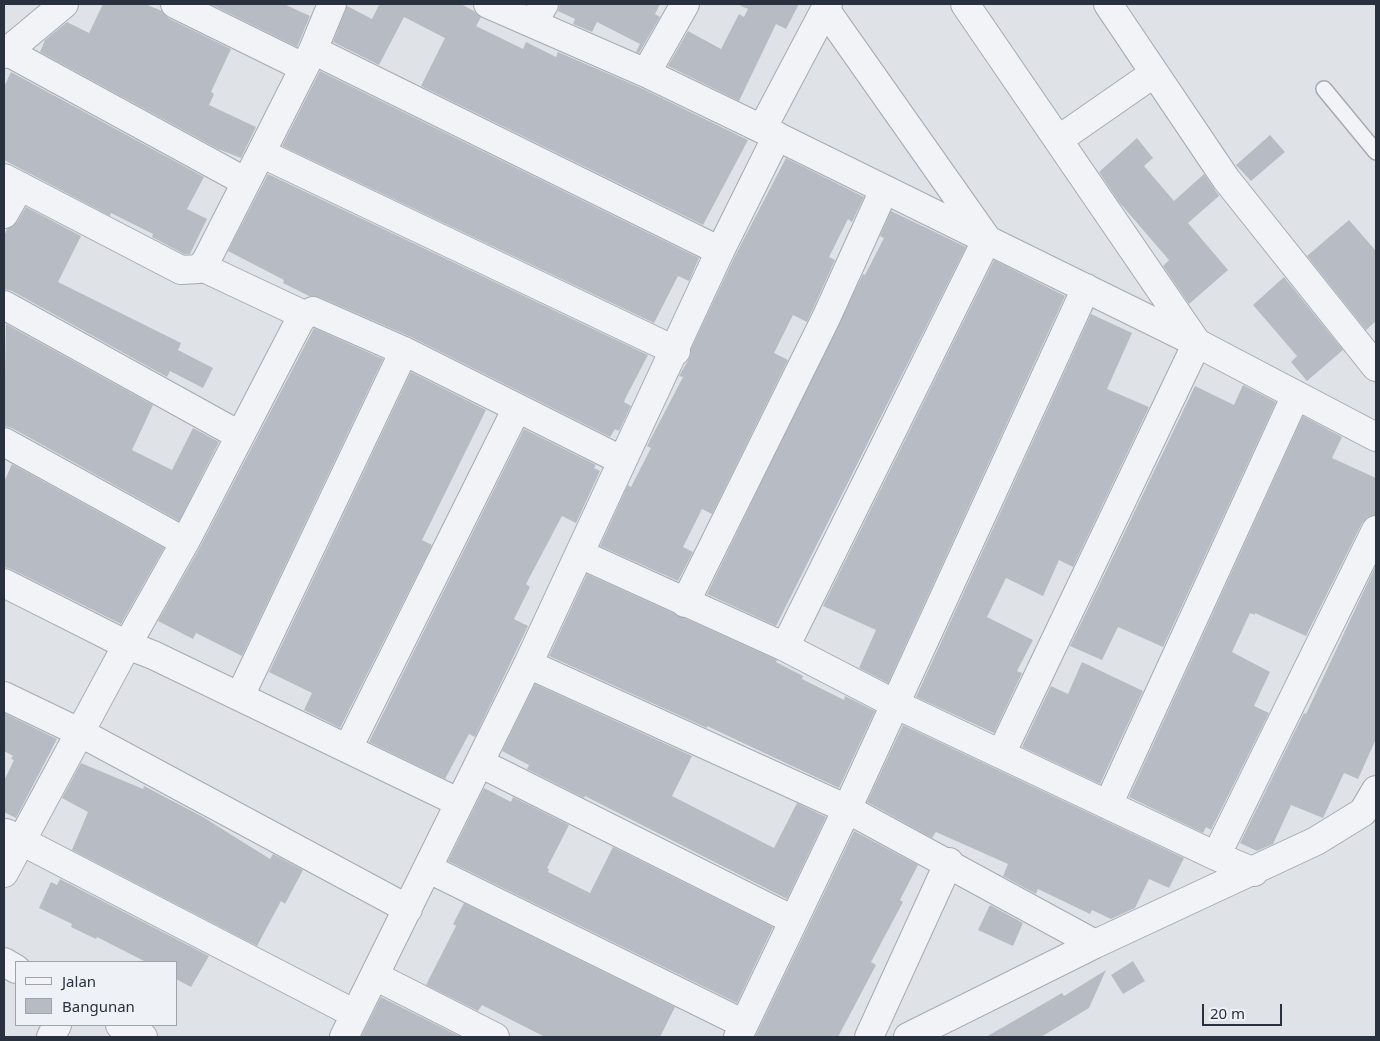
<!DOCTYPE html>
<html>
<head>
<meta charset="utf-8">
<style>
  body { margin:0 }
  #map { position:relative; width:1380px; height:1041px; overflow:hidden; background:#dfe3e8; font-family:"Noto Sans",sans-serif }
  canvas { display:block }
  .frame { position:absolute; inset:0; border:5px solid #29313e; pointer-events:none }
  .legend { position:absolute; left:15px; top:961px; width:162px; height:65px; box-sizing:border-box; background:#eef1f5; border:1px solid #9fa4ac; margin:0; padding:6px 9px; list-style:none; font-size:15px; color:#29313e }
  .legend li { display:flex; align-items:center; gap:10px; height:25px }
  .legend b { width:25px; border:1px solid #9fa4ac }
  .scale { position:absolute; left:1202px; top:1004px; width:80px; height:22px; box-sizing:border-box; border:2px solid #29313e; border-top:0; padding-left:6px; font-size:15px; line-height:18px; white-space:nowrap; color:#29313e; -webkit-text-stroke:4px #eef1f5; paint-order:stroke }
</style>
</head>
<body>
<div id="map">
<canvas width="1380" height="1041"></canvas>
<div class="frame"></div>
<ul class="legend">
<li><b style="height:6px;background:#f2f3f6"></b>Jalan</li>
<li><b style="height:14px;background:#b7bcc4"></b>Bangunan</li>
</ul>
<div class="scale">20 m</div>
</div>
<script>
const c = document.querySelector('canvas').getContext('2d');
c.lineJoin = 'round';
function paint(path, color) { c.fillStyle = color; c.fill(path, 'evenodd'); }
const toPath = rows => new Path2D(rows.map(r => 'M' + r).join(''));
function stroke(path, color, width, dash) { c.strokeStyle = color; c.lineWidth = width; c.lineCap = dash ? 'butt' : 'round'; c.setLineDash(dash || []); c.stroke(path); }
paint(toPath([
  [103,4,145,4,162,11,168,18,231,49,211,92,214,94,209,105,256,127,241,158,218,149,40,52,45,40,67,22,89,33],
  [210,4,284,4,310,16,297,47],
  [378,4,461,4,474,11,481,17,476,26,523,49,526,42,556,57,558,52,639,87,748,140,703,225,421,86,445,38,404,17,379,65,333,42,347,6,372,19,379,5],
  [560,4,660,4,655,14,660,17,639,53,636,52,640,44,597,22,592,32,573,24,575,19,558,11],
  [737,4,799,4,786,29,776,24,739,101,668,66,688,31,721,49,739,14,744,17,748,9],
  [320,71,699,258,689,281,678,276,654,323,282,146],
  [11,72,204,177,187,209,207,219,190,254,184,254,152,237,153,234,111,213,110,216,4,160,4,87],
  [1270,135,1285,152,1251,181,1236,165],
  [1137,138,1153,158,1144,166,1174,201,1204,174,1219,196,1188,223,1228,270,1189,304,1163,266,1169,260,1119,202,1099,172],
  [786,158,864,197,852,222,848,219,829,257,835,260,807,322,793,315,774,353,788,360,712,514,702,509,683,547,693,552,678,581,600,546,628,485,631,487,651,448,647,446,683,377,679,376,690,357,691,349,734,258],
  [268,174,648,355,626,397,624,402,631,406,619,431,615,429,610,437,411,337,319,297,309,296,283,283,284,280,228,251],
  [26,207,81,236,58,282,181,343,178,350,213,368,203,388,170,371,167,377,12,291,4,289,4,236,7,229,17,222],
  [891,211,966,247,776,626,707,594,863,274,865,275,884,238,880,236],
  [1349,220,1376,251,1376,321,1366,330,1307,256],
  [994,260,1065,296,888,683,859,668,876,630,823,606],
  [1284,277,1343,350,1307,381,1291,362,1297,356,1253,305],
  [1091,314,1132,333,1107,389,1149,407,1073,567,1059,560,1043,596,1006,578,987,617,1033,640,1017,671,1022,673,994,733,916,697],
  [6,324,153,405,132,450,172,470,193,428,219,442,179,521,12,428,4,426],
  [314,328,383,359,242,656,196,633,193,639,158,621,199,549],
  [411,372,486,410,422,540,432,545,340,728,304,710,312,693,269,672],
  [1243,385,1276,402,1163,647,1118,627,1102,660,1070,646,1195,386,1234,405],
  [1303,416,1342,437,1332,458,1376,478,1376,515,1368,517,1362,523,1306,636,1255,613,1255,615,1250,613,1232,652,1270,672,1254,706,1269,713,1211,830,1206,827,1203,833,1129,797],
  [524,429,596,465,594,468,600,471,576,523,562,516,526,584,530,587,514,619,528,626,475,737,469,734,445,779,369,742],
  [12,464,164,548,121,624,11,569,4,567,4,482],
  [1376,565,1376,739,1358,779,1344,773,1323,818,1291,805,1273,844,1257,851,1240,843,1304,713,1306,714],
  [587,574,777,660,776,662,803,676,802,679,844,700,845,696,875,711,839,788,707,726,707,728,549,656],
  [1082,662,1143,691,1100,784,1022,747,1051,686,1068,694],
  [535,684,692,756,672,796,774,848,797,803,826,817,787,899,585,796,584,798,527,769,529,765,502,751],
  [4,713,57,739,16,818,4,812,4,781,14,760,11,759,13,756,4,751],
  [903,725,1184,858,1169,888,1149,879,1135,908,1111,919,1092,910,1090,914,1038,889,1036,894,1003,876,1008,864,936,832,932,838,867,802],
  [81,763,143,789,144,786,203,817,270,859,273,854,303,870,285,904,281,901,257,946,72,850,88,812,62,798],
  [484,788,511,802,513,797,569,825,547,868,549,869,548,872,590,893,613,847,773,927,737,1003,448,861],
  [854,831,918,865,900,900,903,902,871,962,876,965,838,1037,755,1037],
  [60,879,209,956,191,987,176,979,176,962,146,962,97,937,96,939,71,927,72,924,39,908,51,882,57,885],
  [464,903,675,1007,660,1037,545,1037,482,1005,478,1011,426,985,456,926,453,924],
  [990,905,1023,923,1013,946,978,930],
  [1133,961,1145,981,1123,994,1111,975],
  [1106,970,1089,1008,1041,1037,986,1037,1062,993,1064,996],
  [381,997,461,1037,361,1037]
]), '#b7bcc4');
const service = toPath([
  [1324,89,1376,152]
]);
const minor = toPath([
  [175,4,303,67],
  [488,4,646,73,762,129],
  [828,4,762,129,1197,343,1376,437],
  [965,4,1197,343,1001,754],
  [1108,4,1226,179,1376,367],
  [533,23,544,4],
  [313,50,720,251],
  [8,52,246,182],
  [4,54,64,4],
  [646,73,685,4],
  [1058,140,1153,74],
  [261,153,676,351],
  [4,178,181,270,199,269,206,261,261,153,313,50,332,4],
  [4,214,20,186],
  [202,267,304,315],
  [4,305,239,435],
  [4,442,185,542],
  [580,554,785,647,895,704,1216,856,1254,872],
  [4,583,127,645,185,542,299,322,304,315,313,311,404,351,621,460],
  [685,603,826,318,884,190],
  [785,647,987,239,825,9],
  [528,664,847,809,1095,944],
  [4,696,79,732,408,909],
  [240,696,404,351],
  [348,748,517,408],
  [480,763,793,920],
  [1108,805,1296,395],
  [6,833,355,1014],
  [1216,856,1376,530],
  [429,869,744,1024],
  [4,873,127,645,153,655,458,802],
  [4,962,16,969],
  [375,976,495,1037],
  [120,1025,143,1037],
  [51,1037,57,1025],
  [344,1037,528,664,720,251,777,136],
  [738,1037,847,809,1086,288],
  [869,1037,949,862],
  [908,1037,1095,944,1316,841,1363,812,1376,790]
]);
stroke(service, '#a5aab2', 18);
stroke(minor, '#a5aab2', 30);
stroke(service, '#f2f3f6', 15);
stroke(minor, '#f2f3f6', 28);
</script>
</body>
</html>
